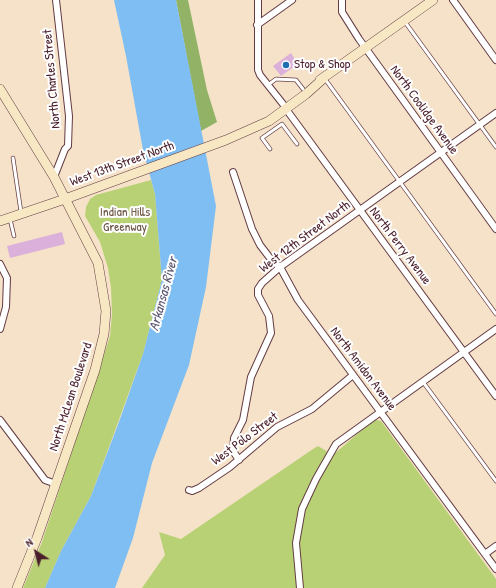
<!DOCTYPE html>
<html>
<head>
<meta charset="utf-8">
<style>
  body { margin:0 }
  #map { position:relative; width:496px; height:588px; overflow:hidden; background:#f5e2c9; font-family:"Patrick Hand",sans-serif }
  canvas { display:block }
  .north { position:absolute; left:16px; top:532px; width:40px; height:40px; -webkit-text-stroke:3px #fff; paint-order:stroke; rotate:324deg; font-size:11px; font-weight:700; line-height:16px; text-align:center; color:#4a1f2b }
  .north::after { content:''; display:block; margin:auto; width:14px; height:18px; background:#4a1f2b; clip-path:polygon(50% 0,100% 100%,50% 72%,0 100%) }
</style>
</head>
<body>
<div id="map">
<canvas width="496" height="588"></canvas>
<div class="north">N</div>
</div>
<script>
const c = document.querySelector('canvas').getContext('2d');
c.lineJoin = 'round';
function paint(path, color) { c.fillStyle = color; c.fill(path, 'evenodd'); }
const toPath = rows => new Path2D(rows.map(r => 'M' + r).join(''));
function stroke(path, color, width, dash) { c.strokeStyle = color; c.lineWidth = width; c.lineCap = dash ? 'butt' : 'round'; c.setLineDash(dash || []); c.stroke(path); }
function label(font, color, halo, rows, align = 'center') {
  c.font = font + ' "Patrick Hand",sans-serif'; c.lineWidth = 4; c.setLineDash([]); c.textBaseline = 'middle'; c.strokeStyle = halo; c.fillStyle = color; for (const [text, x, y, turn = 0] of rows) {
    c.save(); c.translate(x, y); c.rotate((+turn || 0) * Math.PI / 180); c.textAlign = isNaN(turn) ? turn : align; if (halo) c.strokeText(text, 0, 0); c.fillText(text, 0, 0); c.restore();
  }
}
paint(toPath([
  [151,180,155,194,162,280,143,354,91,496,61,551,45,588,23,588,42,542,110,336,112,314,111,288,108,268,100,242,85,216,86,207,90,199,96,195],
  [377,420,381,421,496,579,496,588,142,588,165,555,159,532,181,539,313,449,318,446,333,455,372,421]
]), '#b9d175');
paint(toPath([
  [176,0,188,0,207,90,217,122,201,131]
]), '#92b366');
paint(toPath([
  [114,0,176,0,216,206,206,287,189,365,152,463,133,538,115,588,45,588,61,551,91,496,120,419,143,354,162,280,155,194,143,150,126,56]
]), '#7ebef2');
paint(toPath([
  [291,53,298,64,281,76,273,66],
  [62,232,65,244,10,258,7,246]
]), '#dbb0da');
const lane = toPath([
  [405,22,496,147],
  [325,79,496,314],
  [268,85,276,79,296,80,303,89],
  [270,149,262,138,282,124,297,144],
  [13,158,21,212],
  [10,219,14,236],
  [423,382,496,481]
]);
const street = toPath([
  [258,0,258,70,260,75,283,104],
  [342,0,342,12,359,39,496,229],
  [453,0,496,60],
  [257,25,292,0],
  [286,109,496,396],
  [233,172,252,229,260,245,273,262,280,267,298,300,496,569],
  [54,177,65,149,68,146,69,116,56,0],
  [0,264,7,278,6,307,0,329],
  [0,420,45,480,56,484],
  [239,460,233,451,234,438,243,420,251,377,271,333,269,316,258,295,258,289,262,283,280,267,496,113],
  [189,490,192,491,199,488,230,467,277,427,312,409,353,375],
  [485,554,496,546],
  [300,588,296,543,302,509,316,479,336,444,496,329]
]);
const secondary = toPath([
  [320,80,433,0],
  [0,89,54,177,98,263,106,311,104,334,95,370,37,538,17,588],
  [0,221,65,199,226,140,269,121,306,94,324,78]
]);
stroke(lane, '#643c43', 4.5);
stroke(street, '#643c43', 8);
stroke(secondary, '#643c43', 10);
stroke(lane, '#fff', 3);
stroke(street, '#fff', 6);
stroke(secondary, '#f7e8c3', 9);
for (const [x, y, r, color] of [
  [286,65,4,"#1f6fb2"]
]) { const dot = new Path2D(); dot.arc(x, y, r, 0, 2 * Math.PI); c.fillStyle = color; c.fill(dot); stroke(dot, '#fff', 1.5); }
label('13px', '#4a1f2b', '#fff', [
  ["Stop & Shop",294,65]
], 'left');
label('13px', '#4a1f2b', '#fff', [
  ["North Charles Street",52,79,-95],
  ["North Coolidge Avenue",424,110,54],
  ["West 13th Street North",122,164,-20],
  ["West 12th Street North",305,237,-37],
  ["North Perry Avenue",400,246,53],
  ["North Amidon Avenue",363,369,53],
  ["North McLean Boulevard",71,397,-72],
  ["West Polo Street",245,439,-37]
]);
label('13px', '#6b5441', '#fff', [
  ["Indian Hills",125,213],
  ["Greenway",125,228]
]);
label('italic 14px', '#5c5771', '#fff', [
  ["Arkansas River",164,294,-75]
]);
</script>
</body>
</html>
